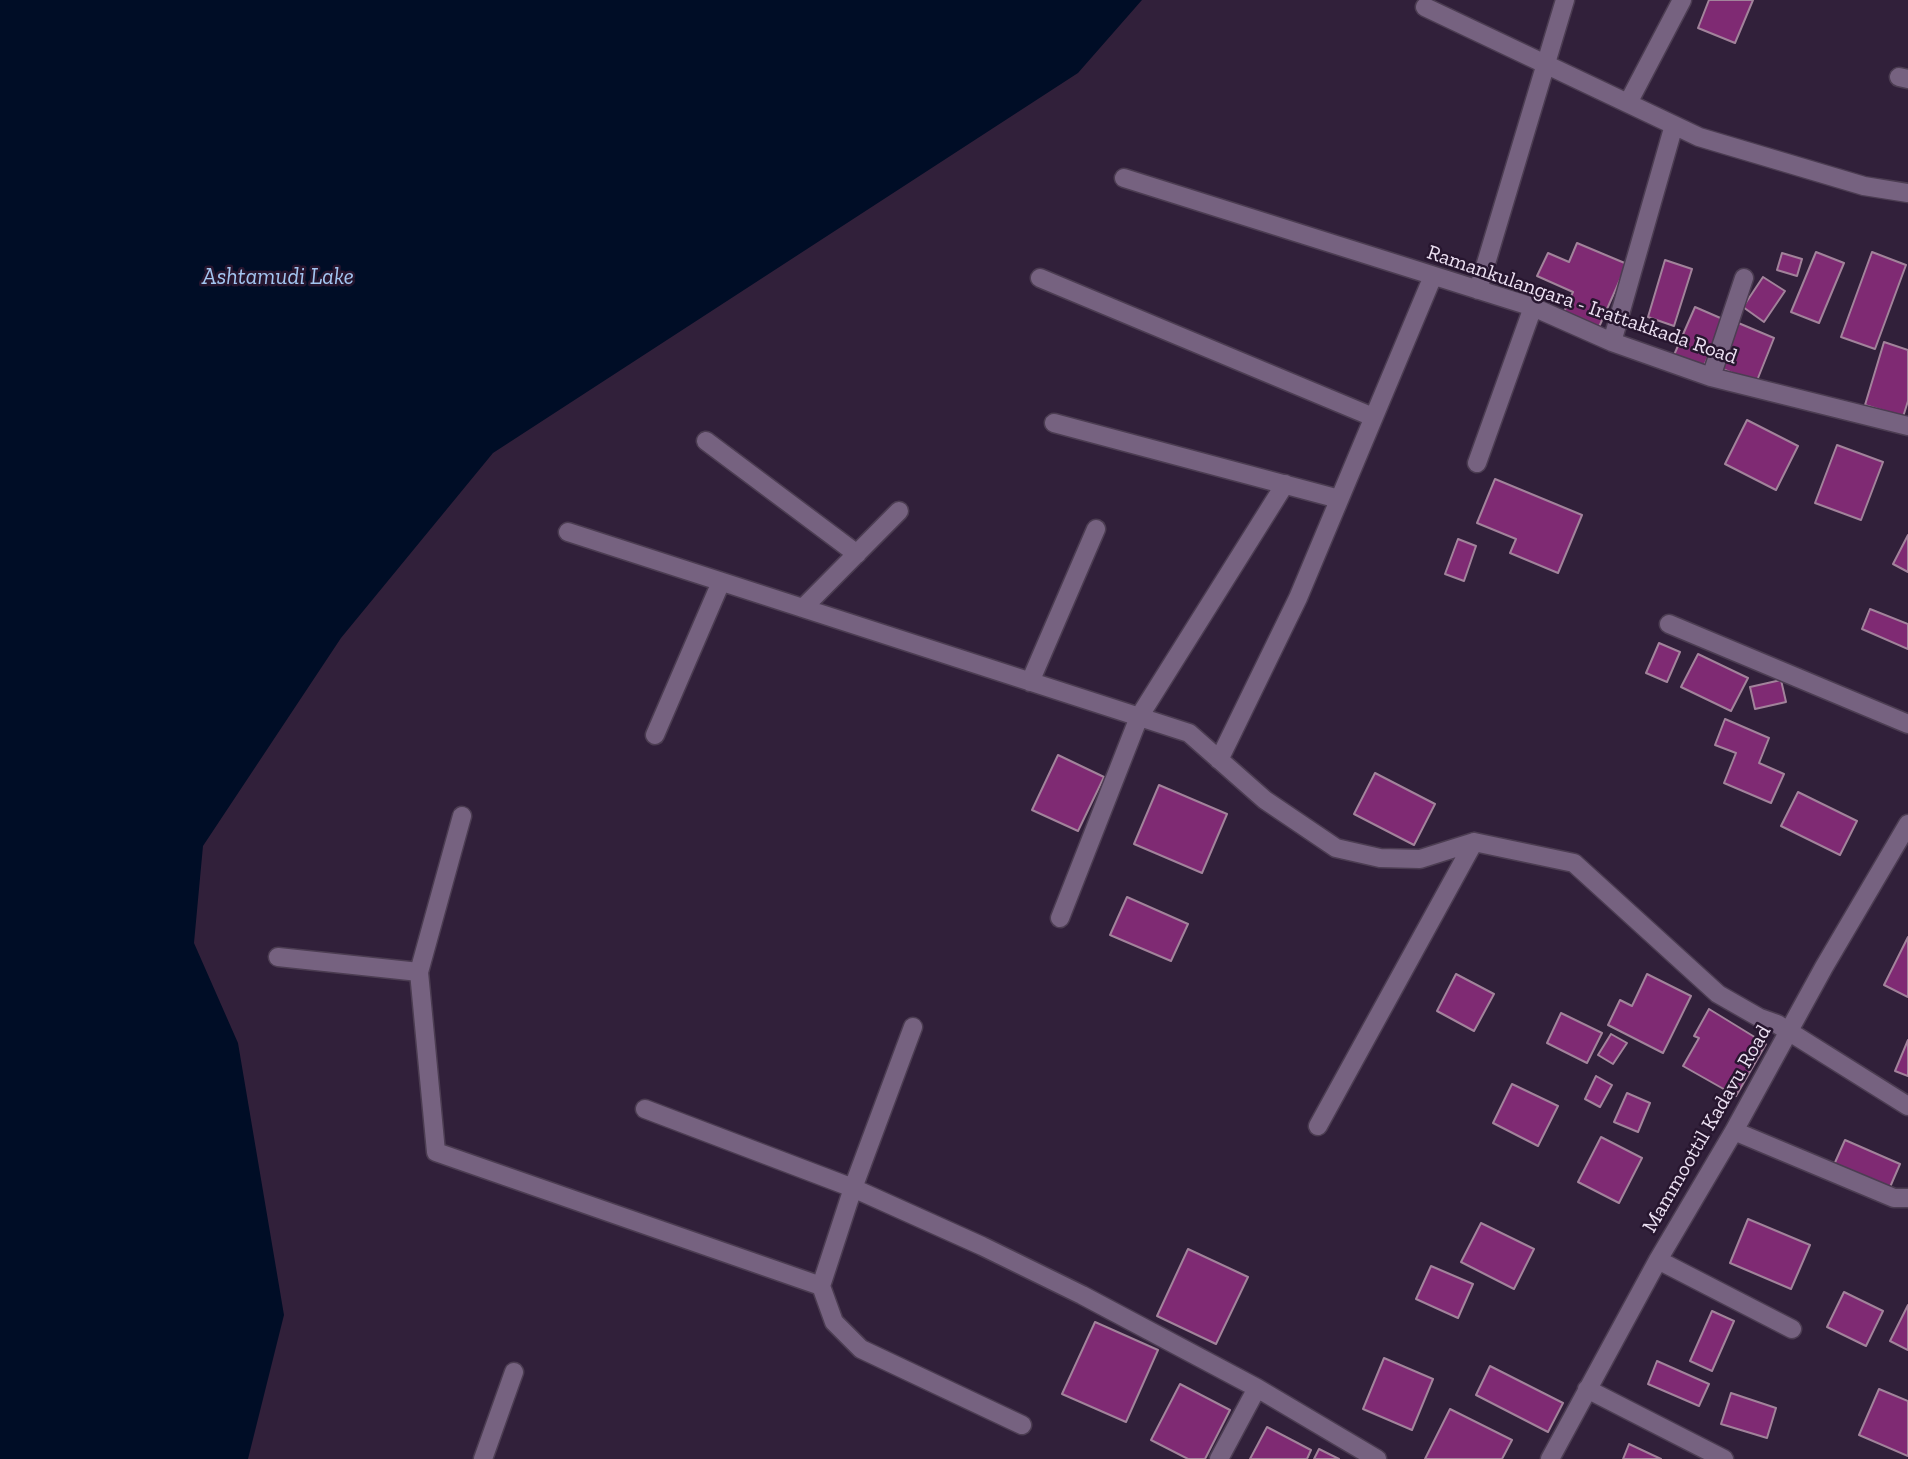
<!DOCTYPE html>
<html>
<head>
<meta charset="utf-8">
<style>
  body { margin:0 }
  canvas { display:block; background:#31203a }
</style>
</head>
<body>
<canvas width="1908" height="1459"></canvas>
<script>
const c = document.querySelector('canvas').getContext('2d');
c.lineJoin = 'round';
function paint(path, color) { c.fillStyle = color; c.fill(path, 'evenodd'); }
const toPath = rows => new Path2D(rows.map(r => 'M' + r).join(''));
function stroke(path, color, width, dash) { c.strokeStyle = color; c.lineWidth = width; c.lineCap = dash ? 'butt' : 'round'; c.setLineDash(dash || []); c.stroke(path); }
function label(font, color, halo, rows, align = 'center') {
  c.font = font + ' "Zilla Slab",serif'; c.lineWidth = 5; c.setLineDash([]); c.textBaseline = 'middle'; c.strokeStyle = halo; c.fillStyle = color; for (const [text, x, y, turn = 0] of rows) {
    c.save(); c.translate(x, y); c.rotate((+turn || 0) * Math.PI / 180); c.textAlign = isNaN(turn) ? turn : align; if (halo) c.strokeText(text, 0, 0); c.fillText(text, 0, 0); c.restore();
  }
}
paint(toPath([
  [0,0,1142,0,1078,73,493,453,341,638,203,846,194,943,238,1043,284,1315,248,1459,0,1459]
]), '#000d26');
const building = toPath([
  [1709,0,1753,0,1735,43,1698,28,1709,0],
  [1577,243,1627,264,1599,327,1564,312,1573,292,1537,276,1548,253,1569,262,1577,243],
  [1816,252,1844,263,1819,323,1791,312,1816,252],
  [1872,252,1906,265,1875,349,1841,337,1872,252],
  [1782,253,1802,259,1797,276,1777,270,1782,253],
  [1665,260,1692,269,1674,326,1648,317,1665,260],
  [1763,277,1785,291,1764,322,1743,307,1763,277],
  [1695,307,1725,320,1703,368,1674,355,1695,307],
  [1736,322,1774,338,1756,383,1718,367,1736,322],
  [1884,342,1908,350,1908,401,1903,417,1865,405,1884,342],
  [1747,420,1798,446,1776,490,1725,464,1747,420],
  [1837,445,1883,462,1861,520,1815,503,1837,445],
  [1495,479,1582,515,1558,573,1510,553,1516,539,1477,523,1495,479],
  [1908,535,1908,572,1893,564,1908,535],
  [1458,539,1476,546,1464,581,1445,574,1458,539],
  [1870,609,1908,624,1908,649,1862,629,1870,609],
  [1659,643,1680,652,1667,682,1646,673,1659,643],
  [1698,654,1748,678,1731,711,1681,687,1698,654],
  [1781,680,1786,702,1755,709,1750,687,1781,680],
  [1725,719,1769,738,1759,763,1784,774,1771,803,1724,783,1736,753,1715,745,1725,719],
  [1058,755,1104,777,1078,831,1032,810,1058,755],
  [1375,773,1435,804,1414,845,1354,814,1375,773],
  [1159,785,1227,814,1202,873,1134,844,1159,785],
  [1798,792,1857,821,1840,855,1781,826,1798,792],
  [1127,897,1188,924,1171,961,1110,935,1127,897],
  [1908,937,1908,997,1884,985,1908,937],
  [1456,974,1494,994,1474,1031,1437,1011,1456,974],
  [1647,974,1691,996,1663,1053,1608,1025,1620,1000,1632,1006,1647,974],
  [1709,1009,1766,1044,1736,1096,1683,1066,1699,1038,1694,1036,1709,1009],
  [1561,1013,1602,1033,1587,1063,1547,1043,1561,1013],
  [1611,1034,1627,1043,1613,1064,1598,1055,1611,1034],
  [1908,1040,1908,1076,1895,1071,1908,1040],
  [1596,1076,1612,1085,1600,1107,1585,1099,1596,1076],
  [1512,1084,1558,1106,1538,1146,1493,1123,1512,1084],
  [1627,1093,1650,1103,1638,1132,1614,1122,1627,1093],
  [1601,1137,1642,1158,1619,1203,1578,1182,1601,1137],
  [1845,1140,1900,1164,1884,1201,1829,1176,1845,1140],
  [1748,1219,1810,1245,1791,1289,1730,1263,1748,1219],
  [1481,1223,1534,1249,1514,1289,1461,1262,1481,1223],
  [1188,1249,1248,1277,1216,1344,1157,1316,1188,1249],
  [1431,1266,1473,1284,1458,1318,1416,1299,1431,1266],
  [1844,1292,1883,1311,1866,1346,1827,1327,1844,1292],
  [1908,1305,1908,1350,1890,1341,1908,1305],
  [1712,1311,1734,1321,1712,1371,1690,1361,1712,1311],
  [1095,1322,1158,1350,1126,1422,1062,1394,1095,1322],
  [1384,1358,1433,1379,1412,1430,1363,1409,1384,1358],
  [1657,1361,1709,1384,1699,1406,1648,1384,1657,1361],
  [1490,1366,1563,1403,1548,1432,1476,1395,1490,1366],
  [1180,1384,1230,1410,1205,1459,1188,1459,1151,1440,1180,1384],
  [1879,1389,1908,1401,1908,1456,1859,1435,1879,1389],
  [1731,1393,1776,1408,1767,1438,1721,1424,1731,1393],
  [1450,1409,1512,1440,1502,1459,1425,1459,1450,1409],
  [1267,1427,1311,1450,1307,1459,1250,1459,1267,1427],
  [1629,1444,1661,1459,1623,1459,1629,1444],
  [1319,1449,1339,1459,1314,1459,1319,1449]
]);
paint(building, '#7f2a73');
stroke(building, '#a2839b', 2);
const minor = toPath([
  [1425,7,1699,137,1864,186,1908,193],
  [1899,77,1908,79],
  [1628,103,1682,0],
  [1124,178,1533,307,1612,342,1711,377,1908,426],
  [1040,278,1373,417],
  [1478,290,1565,0],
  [1612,342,1674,125],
  [1711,377,1744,278],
  [1054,423,1339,499],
  [706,441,857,554],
  [1477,463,1533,307],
  [568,532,1189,733,1265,800,1336,848,1380,858,1420,859,1474,842,1574,863,1718,994,1760,1018,1777,1024,1908,1106],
  [803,608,899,511],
  [1669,624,1908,724],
  [1030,682,1096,529],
  [655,735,721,582],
  [1219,760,1298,598,1433,276],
  [462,816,419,972,436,1152,821,1286,853,1188,913,1027],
  [1060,918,1139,717,1285,484],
  [278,957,419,972],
  [645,1109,853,1188,982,1246,1082,1295,1257,1388,1377,1459],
  [1318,1126,1474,842],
  [1734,1131,1894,1198,1908,1198],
  [1658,1260,1792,1329],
  [821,1286,834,1322,861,1349,1022,1425],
  [1587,1389,1724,1459],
  [483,1459,514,1372],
  [1219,1459,1257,1388],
  [1550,1459,1658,1260,1734,1131,1824,967,1908,824]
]);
stroke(minor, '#4c3d52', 21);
stroke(minor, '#766280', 18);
label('21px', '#ece0f2', '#27162f', [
  ["Ramankulangara - Irattakkada Road",1582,305,19],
  ["Mammoottil Kadavu Road",1707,1129,-60]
]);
label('italic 23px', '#a3c5f0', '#27162f', [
  ["Ashtamudi Lake",278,277]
]);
</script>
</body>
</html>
